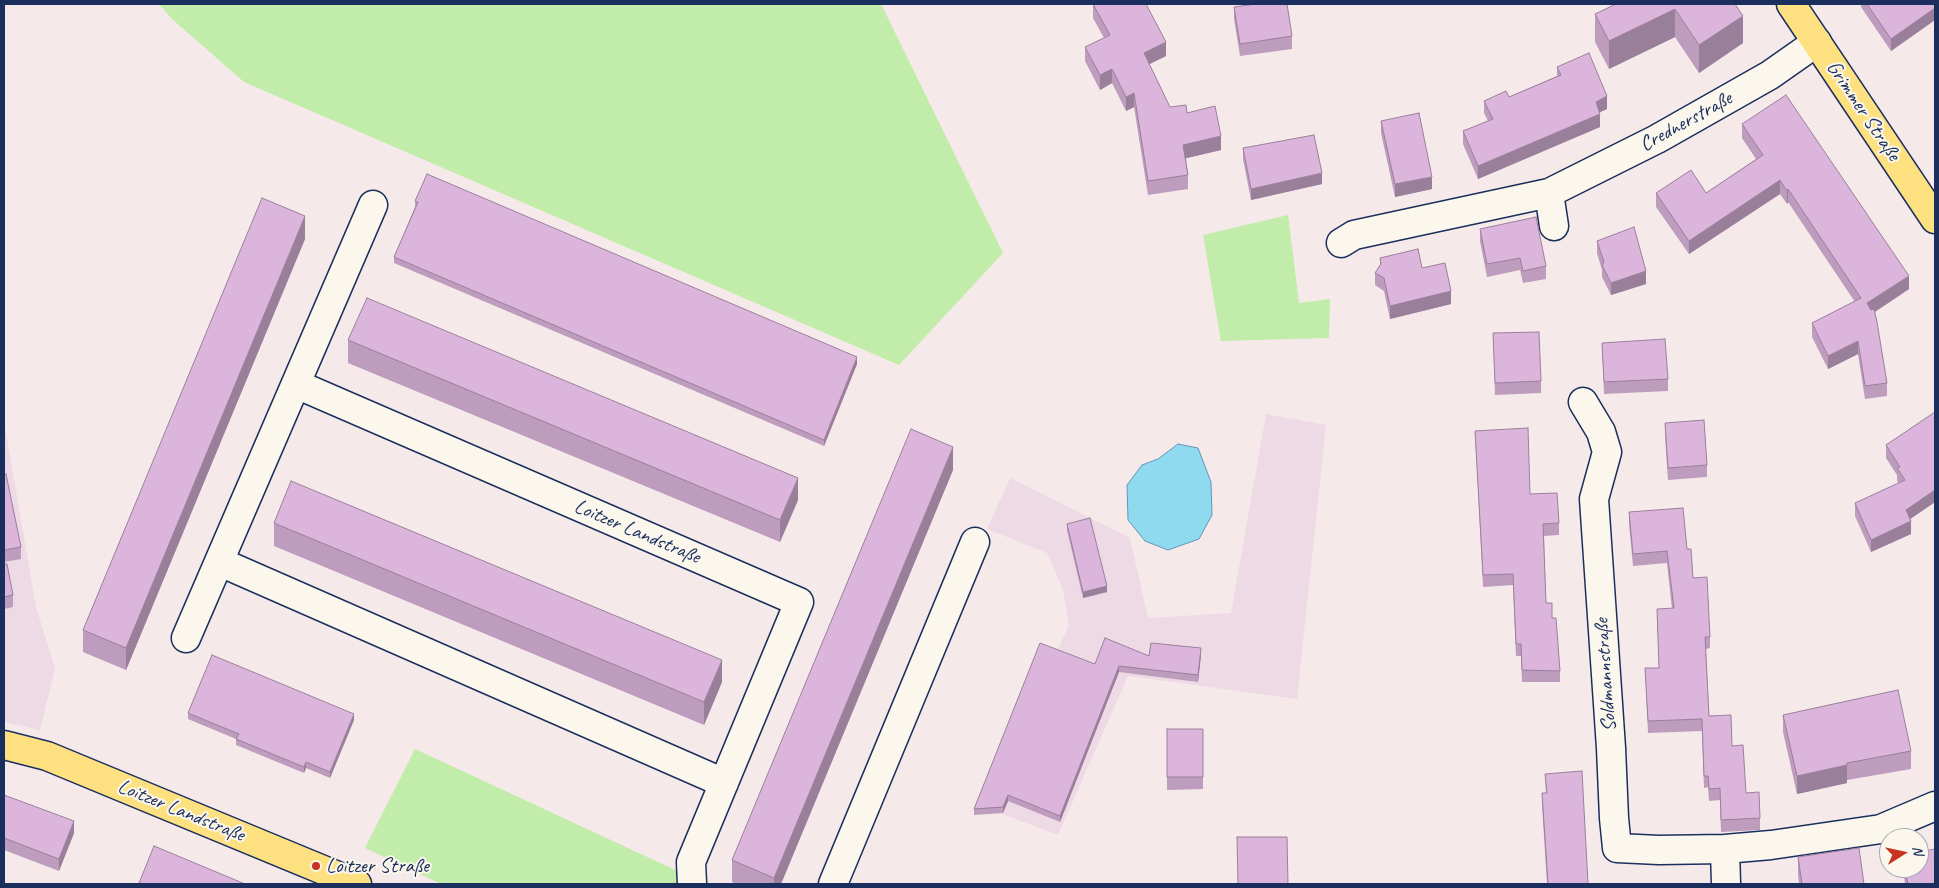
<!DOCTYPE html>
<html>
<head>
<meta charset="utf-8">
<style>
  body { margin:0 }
  #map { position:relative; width:1939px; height:888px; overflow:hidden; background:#f5eae9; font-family:Caveat,sans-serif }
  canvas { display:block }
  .frame { position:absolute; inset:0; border:5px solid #1b2f5e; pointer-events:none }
  .north { position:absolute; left:1879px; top:828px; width:50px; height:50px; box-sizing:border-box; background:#fbf7ec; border:1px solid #a1a7b3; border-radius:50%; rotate:80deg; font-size:14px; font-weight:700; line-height:20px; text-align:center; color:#1b2f5e }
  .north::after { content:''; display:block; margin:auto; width:18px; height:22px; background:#c8321e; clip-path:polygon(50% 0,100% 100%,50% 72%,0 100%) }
</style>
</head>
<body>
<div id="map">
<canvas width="1939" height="888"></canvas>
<div class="frame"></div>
<div class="north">N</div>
</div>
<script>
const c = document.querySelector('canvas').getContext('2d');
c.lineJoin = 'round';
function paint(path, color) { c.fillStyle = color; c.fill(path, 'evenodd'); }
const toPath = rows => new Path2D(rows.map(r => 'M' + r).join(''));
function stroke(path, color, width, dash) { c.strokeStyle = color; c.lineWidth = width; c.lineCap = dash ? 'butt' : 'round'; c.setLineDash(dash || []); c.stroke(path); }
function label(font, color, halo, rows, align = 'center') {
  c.font = font + ' Caveat,sans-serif'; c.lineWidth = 4; c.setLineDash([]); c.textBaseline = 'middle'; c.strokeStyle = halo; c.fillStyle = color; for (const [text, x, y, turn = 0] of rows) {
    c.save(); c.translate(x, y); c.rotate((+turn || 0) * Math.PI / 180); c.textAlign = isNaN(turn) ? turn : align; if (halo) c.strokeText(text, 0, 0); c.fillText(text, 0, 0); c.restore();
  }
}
paint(toPath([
  [1266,414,1326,425,1297,699,1128,676,1058,835,986,808,1069,625,1063,590,1047,553,987,529,1010,478,1130,538,1148,618,1231,613],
  [4,421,36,607,55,668,40,730,4,722]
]), '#eedae5');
paint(toPath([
  [159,4,881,4,1003,253,899,365,244,82,172,19],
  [1288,215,1299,303,1330,299,1329,338,1221,341,1203,235],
  [415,749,686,875,686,884,441,884,365,848]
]), '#c1eca9');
const water = toPath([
  [1178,444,1198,448,1211,482,1212,515,1199,539,1168,550,1145,541,1128,520,1127,485,1142,465,1158,459,1178,444]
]);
paint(water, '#8fdaef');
stroke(water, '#6196b5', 1);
const minor = toPath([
  [1549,193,1554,226],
  [1341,243,1354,235,1549,193,1657,139,1770,75,1817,42],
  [296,384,799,602,691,862,692,884],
  [1583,402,1601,432,1607,452,1594,499,1611,748,1614,818,1617,848,1659,850,1725,849,1726,884],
  [220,562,724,783],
  [186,638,373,205],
  [1725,849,1771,845,1881,829,1935,806],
  [833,884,975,542]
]);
const major = toPath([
  [1791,4,1935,219],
  [4,745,47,756,357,884]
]);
stroke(minor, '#1b2f5e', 31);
stroke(major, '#1b2f5e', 31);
stroke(minor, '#fbf7ec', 28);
stroke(major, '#fde080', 28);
paint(toPath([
  [1093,4,1166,56,1149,64,1170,107,1187,113,1221,150,1186,158,1188,175,1188,189,1148,195,1134,107,1126,111,1112,83,1100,90,1085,61,1085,47,1104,38,1093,18],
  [1735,4,1743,43,1699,73,1675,37,1609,69,1595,42,1595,14],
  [1861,4,1935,4,1935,20,1891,51,1861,7],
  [1234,7,1292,36,1292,49,1240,56,1234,19],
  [1557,67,1607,109,1599,112,1600,127,1478,179,1463,144,1463,131,1488,121,1484,113,1484,101,1509,97,1557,76],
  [1381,121,1432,189,1395,197,1381,133],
  [1742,124,1909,289,1875,312,1887,383,1887,396,1865,399,1858,354,1828,369,1812,337,1812,323,1855,302,1788,202,1787,204,1780,194,1689,254,1656,207,1656,193,1706,193,1756,159,1742,138],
  [1243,148,1322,184,1251,200,1243,159],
  [415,201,857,364,824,446,394,263,394,257,415,207],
  [1480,229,1546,266,1546,279,1523,283,1520,270,1487,277,1480,241],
  [305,239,126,670,83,652,83,630],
  [1597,241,1646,284,1611,295,1602,277,1602,270,1597,253],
  [1380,258,1422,268,1451,304,1390,319,1384,291,1375,285,1375,273,1380,265],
  [1493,333,1541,381,1541,393,1495,395],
  [348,340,798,500,780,542,348,363],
  [1602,343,1668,379,1668,391,1604,394],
  [1935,412,1935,502,1910,519,1911,534,1871,552,1855,516,1855,503,1899,483,1897,481,1897,475,1886,458,1886,445],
  [1665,423,1707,465,1707,477,1668,480,1665,435],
  [1475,431,1530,494,1559,523,1559,535,1544,536,1546,603,1552,618,1560,671,1560,682,1522,682,1521,656,1516,656,1513,585,1483,587],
  [953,470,781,884,737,884,732,882,732,860],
  [4,475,21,547,21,559,4,562],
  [1629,512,1687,549,1693,578,1710,637,1710,648,1706,649,1709,716,1732,746,1746,793,1760,818,1760,830,1721,832,1720,800,1709,801,1708,787,1704,788,1702,731,1648,733,1645,668,1659,668,1657,609,1672,609,1667,563,1633,566,1629,524],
  [274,523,722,682,704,725,274,546],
  [1067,524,1107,592,1083,598,1067,530],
  [4,564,13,595,13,607,4,609],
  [1201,655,1198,682,1119,672,1060,822,1008,801,1003,813,974,815,974,809,1095,664,1149,656],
  [188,713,354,720,330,778,306,768,304,773,236,745,236,739,188,719],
  [1783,715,1911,751,1911,769,1847,780,1847,783,1797,794,1783,732],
  [1167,729,1203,729,1203,789,1167,790],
  [1545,774,1588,884,1547,884,1542,804,1542,793,1546,793],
  [4,795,74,833,59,871,4,850],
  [1798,857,1864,884,1799,884,1798,874],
  [1903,868,1919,868,1935,884,1905,884]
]), '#bd9cbe');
paint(toPath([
  [1935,8,1935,20,1891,51,1891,39],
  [1675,9,1675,37,1609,69,1609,41],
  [1743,16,1743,43,1699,73,1699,45],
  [1166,42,1166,56,1144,67,1144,53],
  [1112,69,1112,83,1100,90,1100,75],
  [1134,93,1134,107,1126,111,1126,97],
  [1607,96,1607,109,1596,114,1596,102],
  [1600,114,1600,127,1478,179,1478,166],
  [1221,136,1221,150,1183,159,1183,145],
  [1322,173,1322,184,1251,200,1251,189],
  [1432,177,1432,189,1395,197,1395,184],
  [1780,180,1780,194,1689,254,1689,241],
  [1788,189,1788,202,1787,204,1787,191],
  [305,216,305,239,126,670,126,648],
  [1646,271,1646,284,1611,295,1611,283],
  [1909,276,1909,289,1867,317,1867,303],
  [1451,291,1451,304,1390,319,1390,306],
  [1858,341,1858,354,1828,369,1828,356],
  [857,357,857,364,824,446,824,440],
  [953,447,953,470,781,884,774,884,774,878],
  [798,478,798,500,780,542,780,520],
  [1935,490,1935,502,1906,522,1906,510],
  [1911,521,1911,534,1871,552,1871,540],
  [1107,586,1107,592,1083,598,1083,592],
  [1201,648,1201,655,1198,682,1198,675],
  [722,660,722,682,704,725,704,702],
  [1119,666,1119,672,1060,822,1060,816],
  [354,714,354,720,330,778,330,772],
  [306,762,306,768,304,773,304,767],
  [1847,765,1847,783,1797,794,1797,776],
  [1008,795,1008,801,1003,813,1003,807],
  [74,821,74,833,59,871,59,859]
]), '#9a7f9b');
const building = toPath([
  [1093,4,1146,4,1166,42,1144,53,1170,107,1186,105,1187,113,1215,106,1221,136,1183,145,1188,175,1148,181,1134,93,1126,97,1112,69,1100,75,1085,47,1110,35,1093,4],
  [1256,4,1287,4,1292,36,1240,44,1234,7,1256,4],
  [1616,4,1735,4,1743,16,1699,45,1675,9,1609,41,1595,14,1616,4],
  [1867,4,1935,4,1935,8,1891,39,1867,4],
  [1589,53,1607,96,1596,102,1600,114,1478,166,1463,131,1493,119,1484,101,1506,91,1509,97,1561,75,1557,67,1589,53],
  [1786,95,1909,276,1867,303,1871,310,1874,309,1877,322,1887,383,1865,386,1858,341,1828,356,1812,323,1861,298,1788,189,1787,191,1780,180,1689,241,1656,193,1691,170,1706,193,1763,155,1742,124,1786,95],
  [1419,113,1432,177,1395,184,1381,121,1419,113],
  [1314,135,1322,173,1251,189,1243,148,1314,135],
  [427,174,857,357,824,440,394,257,418,202,415,201,427,174],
  [262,198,305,216,126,648,83,630,262,198],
  [1536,217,1546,266,1523,271,1520,258,1487,264,1480,229,1536,217],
  [1634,227,1646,271,1611,283,1602,265,1604,262,1597,241,1634,227],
  [1418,249,1422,268,1445,263,1451,291,1390,306,1384,278,1375,273,1381,264,1380,258,1418,249],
  [367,298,798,478,780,520,348,340,367,298],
  [1539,332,1541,381,1495,383,1493,333,1539,332],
  [1665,339,1668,379,1604,382,1602,343,1665,339],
  [1935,412,1935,490,1906,510,1911,521,1871,540,1855,503,1905,480,1897,468,1900,467,1886,445,1935,412],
  [1704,420,1707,465,1668,468,1665,423,1704,420],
  [1528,428,1530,494,1557,493,1559,523,1543,524,1546,603,1552,603,1552,618,1556,618,1560,671,1522,670,1521,644,1516,644,1513,574,1483,575,1475,431,1528,428],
  [911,429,953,447,774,878,732,860,911,429],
  [6,474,21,547,4,550,4,475,6,474],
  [291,481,722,660,704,702,274,523,291,481],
  [1683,508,1687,549,1691,549,1693,578,1707,577,1710,637,1705,637,1709,716,1731,715,1732,746,1743,745,1746,793,1759,792,1760,818,1721,820,1720,788,1709,789,1708,776,1704,776,1702,719,1648,721,1645,668,1659,668,1657,609,1674,608,1667,551,1633,554,1629,512,1683,508],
  [1090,518,1107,586,1083,592,1067,524,1090,518],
  [4,564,7,564,13,595,4,597,4,564],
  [1105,638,1149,656,1151,643,1201,648,1198,675,1119,666,1060,816,1008,795,1003,807,974,809,1040,643,1095,664,1105,638],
  [212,655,354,714,330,772,306,762,304,767,236,739,239,734,188,713,212,655],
  [1898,690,1911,751,1847,763,1847,765,1797,776,1783,715,1898,690],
  [1167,729,1203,729,1203,777,1167,777,1167,729],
  [1582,771,1588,884,1543,884,1548,884,1542,793,1547,793,1545,774,1582,771],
  [4,795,74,821,59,859,4,838,4,795],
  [1237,837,1287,837,1288,884,1238,884,1237,837],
  [154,846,245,884,143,884,139,883,154,846],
  [1859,848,1864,884,1802,884,1798,857,1859,848],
  [1935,849,1935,884,1908,884,1905,868,1919,868,1919,852,1935,849]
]);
paint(building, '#dcb5dd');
stroke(building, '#9a7f9b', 1);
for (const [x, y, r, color] of [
  [316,866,5,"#c8321e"]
]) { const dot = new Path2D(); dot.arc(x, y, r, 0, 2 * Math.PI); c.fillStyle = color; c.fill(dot); stroke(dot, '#fbf7ec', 2); }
label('21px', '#1b2f5e', '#fbf7ec', [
  ["Grimmer Straße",1863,111,56],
  ["Crednerstraße",1686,122,-29],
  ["Loitzer Landstraße",637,532,23],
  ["Soldmannstraße",1606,675,-94],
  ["Loitzer Landstraße",181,811,22]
]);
label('21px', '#1b2f5e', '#fbf7ec', [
  ["Loitzer Straße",326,866]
], 'left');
</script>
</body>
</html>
